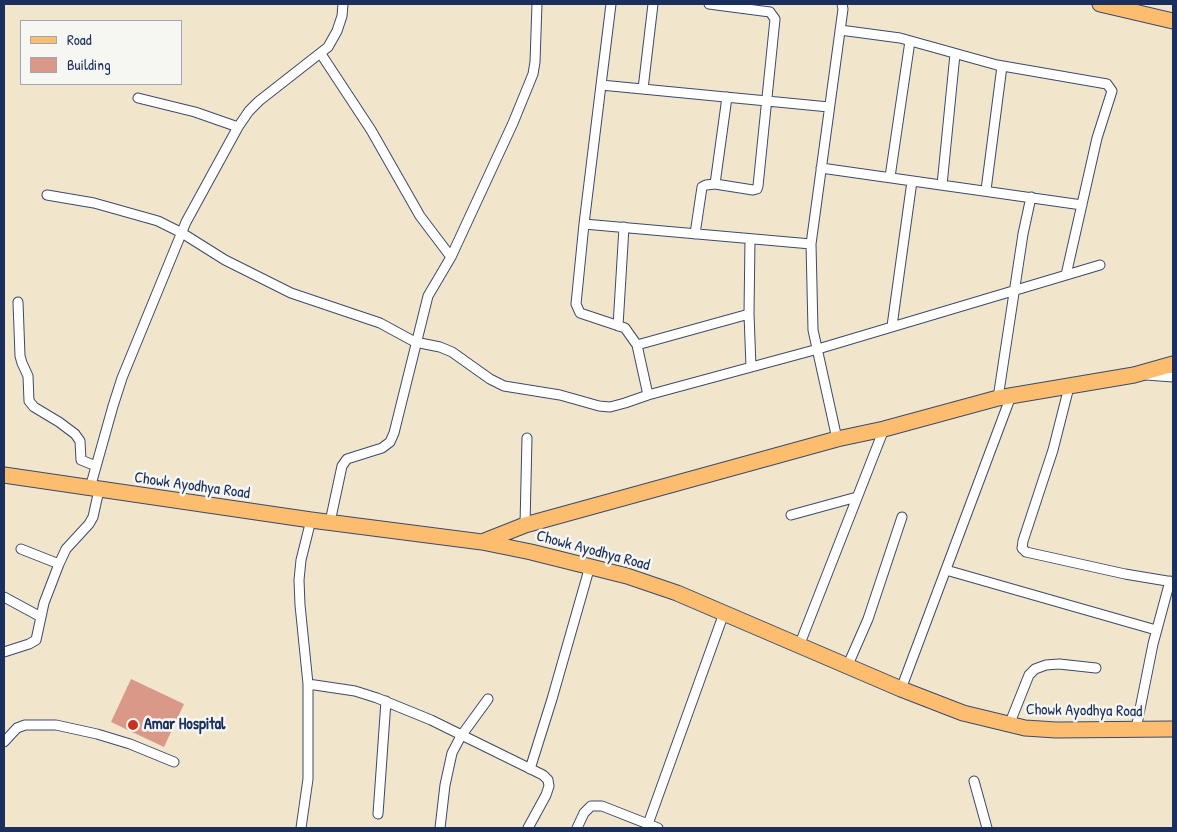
<!DOCTYPE html>
<html>
<head>
<meta charset="utf-8">
<style>
  body { margin:0 }
  #map { position:relative; width:1177px; height:832px; overflow:hidden; background:#f1e5cc; font-family:"Patrick Hand",sans-serif }
  canvas { display:block }
  .frame { position:absolute; inset:0; border:5px solid #1b2f5e; pointer-events:none }
  .legend { position:absolute; left:20px; top:20px; width:162px; height:65px; box-sizing:border-box; background:#f6f6f2; border:1px solid #9ea6b7; margin:0; padding:6px 9px; list-style:none; font-size:15px; color:#1b2f5e }
  .legend li { display:flex; align-items:center; gap:10px; height:25px }
  .legend b { width:25px; border:1px solid #9ea6b7 }
</style>
</head>
<body>
<div id="map">
<canvas width="1177" height="832"></canvas>
<div class="frame"></div>
<ul class="legend">
<li><b style="height:6px;background:#fcbd6e"></b>Road</li>
<li><b style="height:14px;background:#da9888"></b>Building</li>
</ul>
</div>
<script>
const c = document.querySelector('canvas').getContext('2d');
c.lineJoin = 'round';
function paint(path, color) { c.fillStyle = color; c.fill(path, 'evenodd'); }
const toPath = rows => new Path2D(rows.map(r => 'M' + r).join(''));
function stroke(path, color, width, dash) { c.strokeStyle = color; c.lineWidth = width; c.lineCap = dash ? 'butt' : 'round'; c.setLineDash(dash || []); c.stroke(path); }
function label(font, color, halo, rows, align = 'center') {
  c.font = font + ' "Patrick Hand",sans-serif'; c.lineWidth = 5; c.setLineDash([]); c.textBaseline = 'middle'; c.strokeStyle = halo; c.fillStyle = color; for (const [text, x, y, turn = 0] of rows) {
    c.save(); c.translate(x, y); c.rotate((+turn || 0) * Math.PI / 180); c.textAlign = isNaN(turn) ? turn : align; if (halo) c.strokeText(text, 0, 0); c.fillText(text, 0, 0); c.restore();
  }
}
paint(toPath([
  [131,679,184,704,164,747,111,722]
]), '#da9888');
const street = toPath([
  [709,4,770,12,775,19,758,186,757,189,753,190,715,184],
  [840,30,900,38,997,65,1107,84,1112,91,1097,138,1066,275],
  [321,54,371,130,420,216,451,257],
  [601,85,611,4],
  [643,89,653,4],
  [138,98,195,112,238,127],
  [821,168,1082,205],
  [890,177,910,41],
  [942,185,955,54],
  [986,190,1002,66],
  [47,195,94,203,158,221,182,233,225,260,291,293,380,323,415,342,440,347,452,352,490,379,504,386,560,395,599,406,610,407,625,403,648,395,818,349,1100,265],
  [584,224,811,244],
  [695,234,702,187,706,185,715,184,727,97],
  [18,302,20,356,22,363,28,376,29,401,34,407,59,422,75,434,80,441,81,460,96,466],
  [749,314,751,367],
  [618,326,624,227],
  [892,326,912,181],
  [637,345,749,314,750,239],
  [1146,375,1173,377],
  [1069,387,1053,450,1023,541,1022,548,1026,552,1125,574,1173,582],
  [648,395,637,345,625,328,580,313,576,304,584,224,601,85,829,107],
  [998,398,1023,234,1031,197],
  [837,439,813,330,811,244,843,9,842,4],
  [90,488,113,406,122,378,186,222,238,127,249,111,259,101,328,47,337,31,342,16,343,4],
  [791,515,857,497],
  [330,522,342,466,347,459,382,448,390,442,394,433,428,296,451,257,513,123,533,74,535,62,537,4],
  [525,525,527,438],
  [21,549,59,564],
  [946,570,1156,630],
  [4,597,41,617],
  [799,646,884,429],
  [4,652,29,644,36,640,44,603,59,564,66,549,89,524,93,517,99,490],
  [847,667,868,619,902,517],
  [308,684,355,691,377,698,431,720,543,775,548,780,549,786,546,795,528,828],
  [901,689,1011,396],
  [1009,725,1029,675,1035,669,1046,665,1059,664,1096,668],
  [1136,729,1153,644,1170,581],
  [4,742,17,728,25,725,56,725,97,734,130,744,174,762],
  [530,769,552,699,590,566],
  [974,781,987,828],
  [378,814,386,701],
  [648,824,724,613],
  [301,828,308,779,308,684,300,605,299,580,301,560,311,520],
  [440,828,445,785,452,753,461,736,488,699],
  [577,828,584,813,591,806,602,806,658,828]
]);
const primary = toPath([
  [1100,4,1173,21],
  [4,475,311,520,482,542,531,552,627,576,677,593,901,689,963,713,1025,728,1056,730,1173,729],
  [482,542,525,525,837,439,884,429,998,398,1134,375,1173,364]
]);
stroke(street, '#3b4a6e', 11);
stroke(primary, '#3b4a6e', 17);
stroke(street, '#fff', 9);
stroke(primary, '#fcbd6e', 15);
for (const [x, y, r, color] of [
  [133,725,6,"#c8321e"]
]) { const dot = new Path2D(); dot.arc(x, y, r, 0, 2 * Math.PI); c.fillStyle = color; c.fill(dot); stroke(dot, '#f6f6f2', 2); }
label('16px', '#1b2f5e', '#f6f6f2', [
  ["Chowk Ayodhya Road",192,486,8],
  ["Chowk Ayodhya Road",593,551,15],
  ["Chowk Ayodhya Road",1084,711,1]
]);
label('bold 16px', '#1b2f5e', '#f6f6f2', [
  ["Amar Hospital",144,725]
], 'left');
</script>
</body>
</html>
